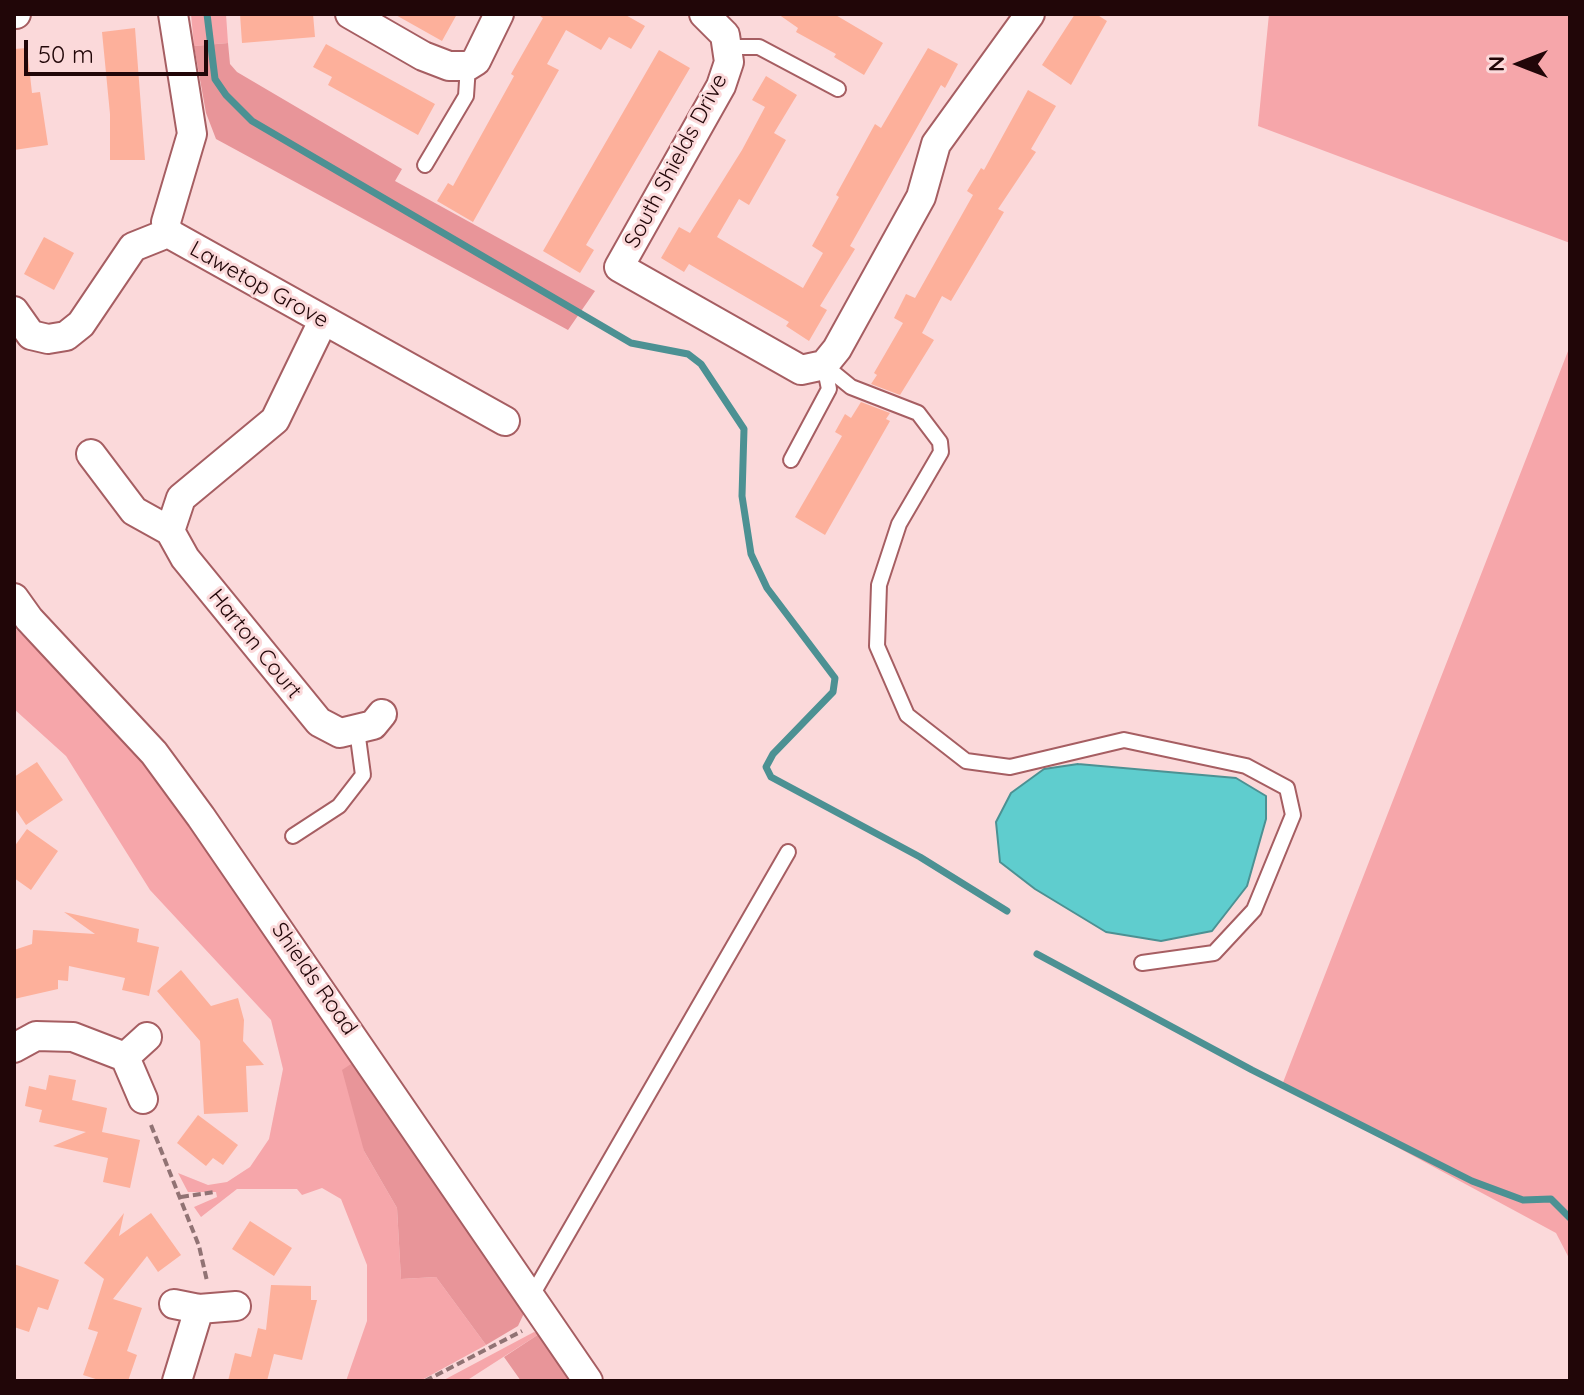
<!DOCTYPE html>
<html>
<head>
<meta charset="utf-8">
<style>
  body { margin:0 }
  #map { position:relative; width:1584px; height:1395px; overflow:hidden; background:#fbd9da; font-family:Quicksand,sans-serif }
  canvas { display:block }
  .frame { position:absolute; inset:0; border:16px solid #210608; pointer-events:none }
  .north { position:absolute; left:1480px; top:24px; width:80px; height:80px; -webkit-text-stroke:6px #fbd9da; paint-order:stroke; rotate:270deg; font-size:22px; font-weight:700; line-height:32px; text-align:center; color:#210608 }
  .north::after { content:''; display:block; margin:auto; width:28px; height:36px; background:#210608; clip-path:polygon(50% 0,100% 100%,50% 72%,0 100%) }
  .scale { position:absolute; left:24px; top:40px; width:184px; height:36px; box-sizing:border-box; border:4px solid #210608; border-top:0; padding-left:10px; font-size:24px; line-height:28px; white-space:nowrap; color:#210608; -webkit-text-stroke:6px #fbd9da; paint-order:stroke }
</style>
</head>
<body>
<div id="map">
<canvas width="1584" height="1395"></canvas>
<div class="frame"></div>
<div class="north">N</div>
<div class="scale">50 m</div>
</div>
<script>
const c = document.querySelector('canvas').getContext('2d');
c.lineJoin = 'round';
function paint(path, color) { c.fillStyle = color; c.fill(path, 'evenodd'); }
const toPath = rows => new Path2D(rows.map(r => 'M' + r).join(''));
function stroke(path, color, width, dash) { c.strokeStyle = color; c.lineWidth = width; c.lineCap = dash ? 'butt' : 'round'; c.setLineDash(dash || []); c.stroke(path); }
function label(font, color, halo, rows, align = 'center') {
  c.font = font + ' Quicksand,sans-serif'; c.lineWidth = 6; c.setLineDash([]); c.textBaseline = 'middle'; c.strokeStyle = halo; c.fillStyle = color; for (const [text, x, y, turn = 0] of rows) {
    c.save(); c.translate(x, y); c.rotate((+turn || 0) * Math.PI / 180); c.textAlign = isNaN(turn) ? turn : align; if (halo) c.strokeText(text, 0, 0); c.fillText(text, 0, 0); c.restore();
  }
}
paint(toPath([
  [191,14,226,14,228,43,194,46],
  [1269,14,1570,14,1570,243,1258,126],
  [1570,346,1570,1260,1556,1233,1282,1085],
  [14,627,131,744,283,951,357,1060,364,1151,397,1208,401,1279,436,1277,486,1345,420,1381,346,1381,367,1321,367,1265,341,1199,322,1188,302,1195,297,1189,237,1189,201,1217,194,1207,217,1197,216,1192,188,1192,178,1173,208,1185,227,1182,250,1167,269,1139,283,1069,271,1020,150,890,66,756,14,709],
  [534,1332,539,1334,466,1381,442,1381]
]), '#f6a6aa');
paint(toPath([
  [228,43,230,64,237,72,402,169,395,181,595,291,568,330,216,139,206,113,194,46],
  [357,1060,526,1309,518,1326,486,1345,436,1277,401,1279,397,1208,364,1151,342,1070],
  [539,1334,572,1381,521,1381,504,1357]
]), '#e89599');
const water = toPath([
  [1078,764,1236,778,1266,796,1266,819,1247,886,1212,931,1161,941,1106,932,1035,889,1000,862,996,822,1011,793,1044,769,1078,764]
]);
paint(water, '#5fcdce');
stroke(water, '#4c9193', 2);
stroke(toPath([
  [207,14,215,79,226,95,252,121,631,343,688,354,701,364,744,429,742,496,751,554,767,588,835,678,833,692,773,754,766,767,771,777,920,857,1007,911],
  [1037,954,1252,1070,1472,1181,1523,1200,1551,1199,1570,1218]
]), '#4c9193', 7);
paint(toPath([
  [240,14,313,14,315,37,242,43],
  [394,14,457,14,442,41],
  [537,14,624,14,645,26,631,49,609,37,601,50,566,30,547,64,559,70,473,222,437,201,448,183,453,186,514,76,511,74,543,18],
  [778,14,834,14,883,43,864,75,834,57,836,54,796,32,798,28],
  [1075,14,1096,14,1107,21,1071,85,1042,65],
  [135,28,145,160,110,160,110,114,102,32],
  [326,44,435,104,418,135,328,85,332,77,313,67],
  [27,48,32,93,40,92,48,145,14,150,14,49],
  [928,48,958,64,945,88,941,85,850,246,855,249,820,306,827,310,809,341,786,326,789,322,689,264,684,272,661,258,679,227,690,233,742,150,765,107,752,100,766,76,797,95,774,133,786,140,749,205,739,199,717,237,803,288,823,253,812,246,839,197,836,195,875,124,881,128],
  [659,50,690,68,586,245,594,250,580,273,543,251],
  [1028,90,1056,106,1031,149,1036,152,998,209,1004,212,951,301,942,296,922,333,934,340,900,395,871,384,877,375,874,373,903,323,894,318,906,294,915,298,973,195,967,191,981,168,984,170],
  [44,237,74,253,54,290,24,274],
  [861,402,890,413,886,419,890,421,825,535,795,517,842,436,835,432,845,414,851,418],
  [37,762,63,800,26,825,14,807,14,777],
  [27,829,58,851,31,890,14,878,14,847],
  [64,912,139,929,137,942,159,947,149,996,122,990,125,978,69,966,68,981,58,980,58,989,14,999,14,950,32,944,33,930,95,934],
  [181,970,211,1006,238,998,244,1020,243,1041,264,1065,246,1066,248,1112,204,1114,200,1041,157,991],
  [49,1075,76,1080,72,1100,107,1108,102,1132,140,1140,130,1188,103,1182,108,1158,53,1146,86,1132,39,1122,42,1110,25,1106,29,1086,46,1090],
  [198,1115,238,1145,223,1165,213,1158,206,1166,177,1143],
  [124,1213,119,1236,151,1213,181,1255,158,1272,147,1256,113,1299,142,1308,127,1351,137,1355,128,1381,102,1381,83,1375,98,1332,88,1329,104,1279,84,1263],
  [250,1221,292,1248,274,1276,232,1249],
  [14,1264,59,1280,48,1310,38,1307,29,1332,14,1327],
  [271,1285,311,1286,311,1300,317,1300,302,1360,274,1354,267,1381,228,1381,235,1353,251,1357,258,1328,266,1330]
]), '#fdb09b');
const lane = toPath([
  [727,47,759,47,838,89],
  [425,165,466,96,468,66],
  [824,365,851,387,918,413,940,442,941,452,899,524,879,585,877,646,907,715,966,761,1010,767,1124,740,1246,766,1287,788,1293,815,1254,910,1214,953,1142,963],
  [791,460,829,389,824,365],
  [293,836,339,806,363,775,357,730],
  [531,1297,788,852]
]);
const street = toPath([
  [14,14,16,14],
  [173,14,192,134,166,222,168,233,505,421],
  [350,14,423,56,449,66,468,66,476,61,499,14],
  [704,14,725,35,729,62,721,86,619,267,801,370,824,365,837,349,921,197,936,144,1030,14],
  [14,311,31,335,48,339,66,336,81,324,133,247,168,233],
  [323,321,275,420,181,498,170,531,185,558,319,722,340,733,373,725,382,714],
  [91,454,134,511,170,531],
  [14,598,29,619,154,753,201,817,588,1381],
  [14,1048,36,1036,73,1037,125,1057,143,1099],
  [125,1057,147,1037],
  [174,1304,199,1309],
  [177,1381,199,1309,236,1306]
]);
stroke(lane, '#a65e62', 18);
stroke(street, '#a65e62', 32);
stroke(toPath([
  [151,1125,199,1246,207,1281],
  [181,1197,214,1192],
  [425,1381,522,1331]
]), '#917374', 4, [8, 4]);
stroke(lane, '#fff', 14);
stroke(street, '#fff', 28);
label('22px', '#210608', '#fbd9da', [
  ["South Shields Drive",676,161,-62],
  ["Lawetop Grove",259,285,29],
  ["Harton Court",255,644,51],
  ["Shields Road",314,979,55]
]);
</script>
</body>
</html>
